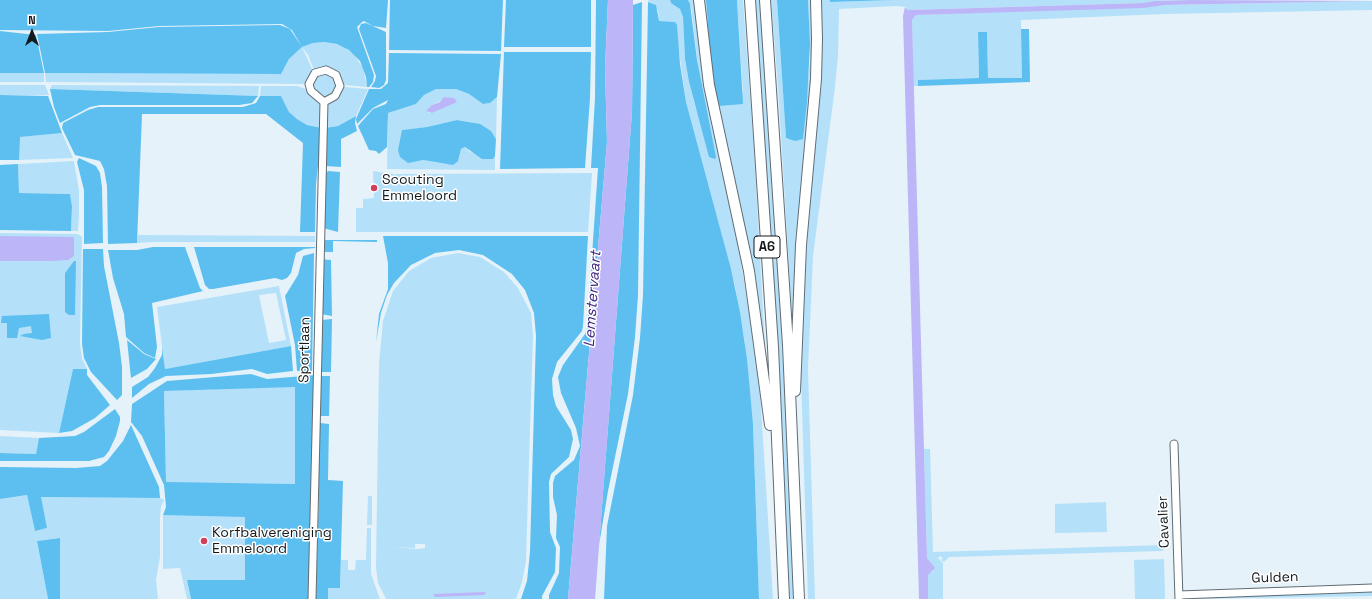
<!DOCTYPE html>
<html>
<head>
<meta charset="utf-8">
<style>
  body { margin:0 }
  #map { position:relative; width:1372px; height:599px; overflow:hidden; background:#e5f2f9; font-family:"Space Grotesk",sans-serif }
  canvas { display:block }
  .north { position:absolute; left:12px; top:12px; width:40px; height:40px; -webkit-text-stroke:3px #fff; paint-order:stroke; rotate:0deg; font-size:11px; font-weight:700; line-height:16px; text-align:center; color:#14191b }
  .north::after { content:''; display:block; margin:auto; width:14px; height:18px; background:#14191b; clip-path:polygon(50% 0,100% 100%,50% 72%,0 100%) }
</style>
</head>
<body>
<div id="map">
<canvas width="1372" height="599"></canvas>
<div class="north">N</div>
</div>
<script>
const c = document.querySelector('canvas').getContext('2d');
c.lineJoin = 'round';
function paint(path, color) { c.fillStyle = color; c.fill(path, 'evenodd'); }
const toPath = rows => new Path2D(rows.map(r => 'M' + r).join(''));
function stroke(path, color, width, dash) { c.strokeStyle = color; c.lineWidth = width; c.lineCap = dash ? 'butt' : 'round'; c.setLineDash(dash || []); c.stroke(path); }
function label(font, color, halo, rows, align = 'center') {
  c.font = font + ' "Space Grotesk",sans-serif'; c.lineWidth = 3; c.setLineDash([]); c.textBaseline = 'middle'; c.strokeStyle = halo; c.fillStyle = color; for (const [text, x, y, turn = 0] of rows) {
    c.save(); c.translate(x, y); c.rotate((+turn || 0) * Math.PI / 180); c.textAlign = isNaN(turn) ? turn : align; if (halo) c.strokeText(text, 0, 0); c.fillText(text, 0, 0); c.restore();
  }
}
paint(toPath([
  [649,0,670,0,671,3,676,5,681,11,683,17,685,59,689,82,695,106,715,159,700,83,691,7,688,0,694,0,702,76,736,231,759,376,773,599,759,599,753,424,744,337,735,286,686,102,675,22,659,21,658,11,654,4,648,2],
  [700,0,706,0,707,23,743,93,737,0,743,0,754,149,767,381,713,101],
  [754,0,761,0,776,218,795,599,788,599],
  [771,0,777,0,786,138,788,139,803,139,810,59,808,0,812,0,814,29,794,347,778,87],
  [818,0,830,0,830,2,894,0,1192,0,1154,1,1143,3,908,10,906,7,896,6,839,9,838,56,835,87,813,256,808,369,815,599,808,599,800,346],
  [1372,1,1372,10,1163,14,1021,20,1022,78,988,78,987,32,978,32,979,78,918,80,918,86,913,86,912,20,916,15,1165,5],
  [324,42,341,45,353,53,363,68,367,87,345,85,338,76,315,72,308,55,302,47,313,43],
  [302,47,314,73,304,84,46,82,45,73,281,74,289,59],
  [320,72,333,75,339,87,327,99,315,93,311,82],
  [0,73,44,73,44,82,0,82],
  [0,85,45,85,49,95,0,95],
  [52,85,259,86,258,96,50,89],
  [261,86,297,86,306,89,320,103,322,128,307,125,297,119,289,112,281,96,260,96],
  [344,87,368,89,356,116,338,126,325,128,326,106,340,89],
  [436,89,456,89,469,94,483,104,490,103,497,97,496,139,491,131,470,122,457,120,427,127,402,130,416,161,423,160,446,164,458,161,461,149,465,147,470,152,493,159,495,156,495,170,387,169,388,113,416,104,424,95],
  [448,97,451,104,432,113,427,112,432,105],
  [62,133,73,158,19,160,19,137],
  [74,161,79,190,79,215,78,231,71,231,72,206,70,194,19,193,18,164],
  [373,171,393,174,592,173,588,232,356,232,356,208,363,208,363,199,374,198],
  [0,233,78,234,82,237,80,344,82,358,87,369,73,369,59,433,0,430],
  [76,262,75,269,74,315,65,311,65,273],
  [138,235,315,236,315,242,153,242,137,243],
  [458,253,480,257,504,272,518,288,531,313,533,336,528,492,526,561,522,582,516,599,386,599,378,583,376,568,379,363,383,321,393,291,409,271,431,258],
  [415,544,425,544,425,548,418,549,392,547,415,548],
  [279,286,291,346,165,369,157,307],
  [276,293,286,340,269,343,259,295],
  [295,386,295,484,166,483,164,391],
  [0,436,39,438,36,454,0,453],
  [924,449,930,449,933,552,1164,545,1164,549,1162,551,949,557,944,562,941,560,943,558,940,556,938,558,943,563,943,599,928,599,927,577,929,573,933,571,927,558],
  [27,495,35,531,47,528,40,497,160,498,164,500,161,507,160,518,160,557,156,580,158,599,60,599,60,538,37,541,48,599,0,599,0,499],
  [368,496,372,496,372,525,367,525],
  [1106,502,1107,532,1055,533,1055,504],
  [163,515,245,515,245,581,187,581,191,599,187,599,180,568,163,569],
  [367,528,371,528,371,574,380,599,328,599,328,588,340,587,341,560,348,560,348,570,355,570,356,560,366,560],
  [1164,559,1165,599,1135,599,1134,560],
  [1372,592,1372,596,1190,599,1195,597]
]), '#b4e1f9');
paint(toPath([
  [0,0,388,0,386,28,373,26,364,21,362,22,357,27,374,75,373,82,369,87,367,87,366,77,360,61,349,50,337,44,324,42,313,43,302,47,292,30,282,24,159,26,108,31,0,30],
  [390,0,503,0,501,51,389,50],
  [506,0,591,0,591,47,504,47],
  [596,0,608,0,605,68,607,142,568,599,549,599,549,595,559,573,560,547,556,538,557,515,553,497,553,483,555,476,574,460,580,446,576,428,561,393,558,377,563,365,585,334,587,328,598,168,591,168,595,98],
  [670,0,688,0,690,4,697,60,716,157,715,159,709,157,689,82,685,59,683,17,680,9,671,3],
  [706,0,737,0,743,104,718,106,712,76],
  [777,0,808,0,810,44,807,102,803,139,795,141,786,138],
  [830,0,894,0,830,2],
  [642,2,638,295,635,337,628,394,608,491,599,545,632,112,633,5],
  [648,2,656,5,659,21,675,22,677,25,680,64,686,102,731,269,740,312,747,359,753,424,759,599,604,599,607,526,633,395,640,338,643,295],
  [366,23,386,32,386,80,384,85,379,88,371,87,375,81,376,76,359,29,361,24],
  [280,25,290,29,302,47,289,59,281,74,45,73,37,34,108,32,159,27],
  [1021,29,1029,29,1030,82,918,86,918,80,979,78,978,32,987,32,988,78,1022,78],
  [0,31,36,35,44,73,0,73],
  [504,52,591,52,590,98,585,168,500,169],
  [389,53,501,54,497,97,490,103,483,104,469,94,456,89,436,89,424,95,416,104,388,113,387,147,379,154,376,151,369,150,358,126,373,109,386,104,388,100,373,108,357,124,356,119,369,89,381,89,388,83],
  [50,89,258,96,252,103,239,105,100,105,90,107,60,123,54,107],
  [0,95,48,96,62,133,20,137,19,160,0,160],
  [260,96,281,96,289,112,297,119,307,125,322,128,316,184,315,232,300,232,303,143,266,114,142,114,137,243,108,244,107,186,104,169,100,161,75,155,62,128,63,123,88,110,98,107,243,107,256,103],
  [356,116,355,123,357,131,341,139,341,167,325,166,325,128,338,126],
  [457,120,480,124,491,131,496,139,495,156,493,159,482,159,465,147,461,149,458,161,453,165,423,160,408,163,400,157,398,150,402,130,427,127],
  [79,158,96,166,100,173,102,187,103,243,84,244,84,190,77,162],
  [18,164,19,193,70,194,72,206,71,231,0,230,0,165],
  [328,171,340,172,338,232,323,228,326,173],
  [383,236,588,236,583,326,582,331,557,362,552,379,553,395,556,406,571,430,573,439,569,457,551,474,549,482,550,532,556,548,555,572,542,596,542,599,521,599,527,581,530,552,536,336,534,313,525,290,512,274,483,255,459,250,435,253,411,265,394,283,387,295,381,313,376,342,379,314,388,289,388,263],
  [324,240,377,240,377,242,333,241,333,252,325,252],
  [153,247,185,247,200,288,203,291,152,303,157,347,155,358,144,353,126,337,124,314,113,278,108,250,137,250],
  [194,247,315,247,315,248,304,249,296,253,291,273,287,278,282,280,275,278,213,289,209,289,205,285],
  [83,249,103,249,104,266,119,343,122,367,122,395,117,400,91,372,84,358,82,344],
  [314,253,312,371,297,371,295,345,285,296,298,275,303,256],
  [320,259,331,260,332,316,321,314],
  [74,261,76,261,75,315,69,315,65,312,65,273],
  [49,314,51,338,42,340,20,336,24,334,32,333,31,326,19,328,17,338,7,338,7,323,1,323,2,316],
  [332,319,331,372,319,372,322,320],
  [127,340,144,354,156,359,147,369,131,378],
  [291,346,293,371,267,374,252,369,211,374,166,376,149,384,132,398,132,387,148,377,155,368,162,355,162,347,165,369],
  [73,369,87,369,87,375,110,405,95,418,81,426,72,431,59,433],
  [251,374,267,379,316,375,310,599,191,599,187,580,245,580,245,517,163,515,166,507,164,485,142,436,131,422,132,404,167,381],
  [295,387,295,484,166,482,164,391],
  [321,376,330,376,329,416,318,416,319,377],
  [115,409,120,417,120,421,116,436,109,451,104,457,89,461,0,461,0,453,36,454,39,438,75,436,84,432],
  [320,423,329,424,328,480,343,481,340,588,328,588,328,599,316,599,319,496,318,426],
  [131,425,159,487,160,498,41,497,47,528,35,531,27,495,0,499,0,467,76,468,100,466,107,461,123,441],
  [60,538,60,599,48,599,37,541]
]), '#5cbff0');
paint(toPath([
  [608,0,633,0,632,112,595,599,568,599,607,142,605,68],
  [1192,0,1372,1,1165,5,1143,8,916,15,912,20,927,558,935,568,928,575,928,599,919,599,903,16,905,7,908,10,1143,3,1154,1],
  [444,97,454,98,457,102,432,113,426,111,432,105,440,102],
  [0,236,74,237,74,256,68,260,53,261,0,261],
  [483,592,486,592,484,595,435,597,433,594]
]), '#bcb5f7');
const minor = toPath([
  [326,70,336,75,340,86,335,96,324,102,311,91,309,84,315,73,326,70],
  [1174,444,1179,599],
  [1179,595,1372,588],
  [312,599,324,102]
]);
const highway = toPath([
  [699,0,709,85,749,271,770,425],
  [750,0,773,347,784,599],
  [765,0,788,345,799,599],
  [795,391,801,245,816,79,817,39,816,0]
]);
stroke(minor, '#616c73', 9);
stroke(highway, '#616c73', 12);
stroke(minor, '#fff', 7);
stroke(highway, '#fff', 10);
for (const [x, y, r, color] of [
  [374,188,4,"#d1405b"],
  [204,541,4,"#d1405b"]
]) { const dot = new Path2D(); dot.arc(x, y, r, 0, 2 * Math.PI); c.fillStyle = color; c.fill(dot); stroke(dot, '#fff', 1.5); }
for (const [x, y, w] of [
  [767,247,26]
]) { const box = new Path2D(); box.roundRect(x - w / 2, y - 11, w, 22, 3); c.fillStyle = '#fff'; c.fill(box); stroke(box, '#14191b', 1); }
label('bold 13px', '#14191b', null, [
  ["A6",767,247]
]);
label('14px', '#14191b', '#fff', [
  ["Scouting",382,180],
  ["Emmeloord",382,196],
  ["Korfbalvereniging",212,533],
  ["Emmeloord",212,549]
], 'left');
label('14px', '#14191b', '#fff', [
  ["Sportlaan",305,350,-89],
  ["Cavalier",1164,522,-92],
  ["Gulden",1275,578,-2]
]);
label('italic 15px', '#3e2581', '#fff', [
  ["Lemstervaart",593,299,-86]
]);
</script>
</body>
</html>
